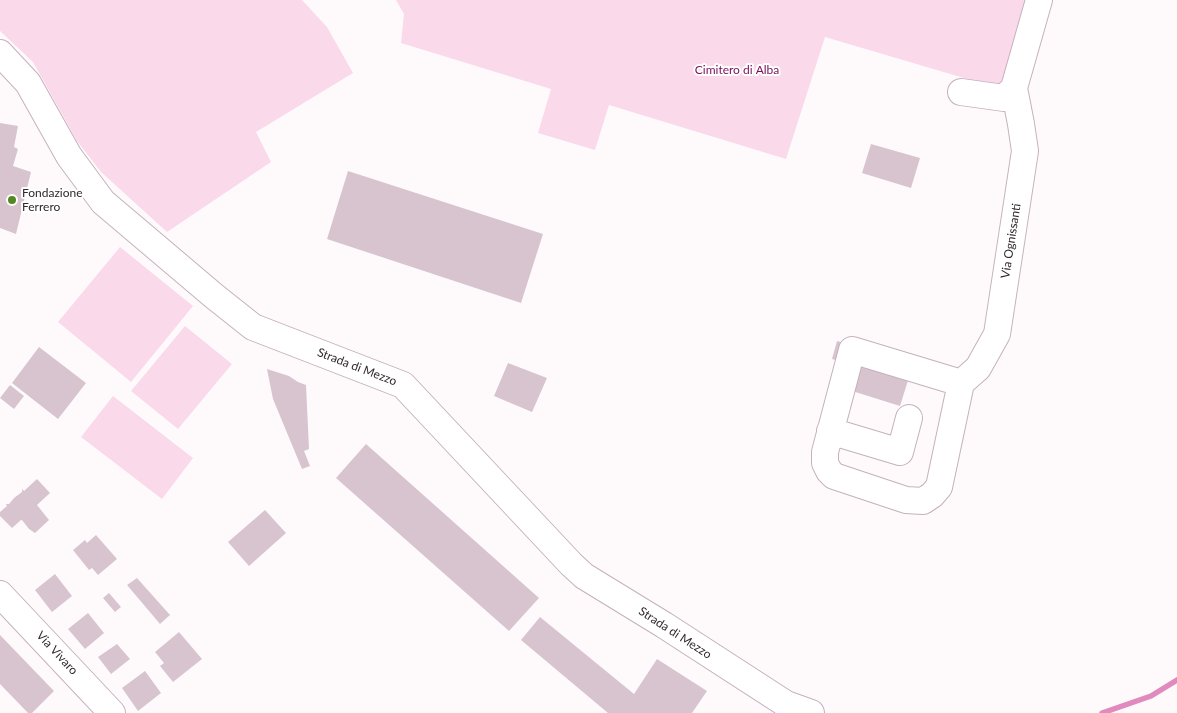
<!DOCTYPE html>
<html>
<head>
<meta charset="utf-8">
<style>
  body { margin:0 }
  canvas { display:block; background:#fefafc }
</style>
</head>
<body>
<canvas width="1177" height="713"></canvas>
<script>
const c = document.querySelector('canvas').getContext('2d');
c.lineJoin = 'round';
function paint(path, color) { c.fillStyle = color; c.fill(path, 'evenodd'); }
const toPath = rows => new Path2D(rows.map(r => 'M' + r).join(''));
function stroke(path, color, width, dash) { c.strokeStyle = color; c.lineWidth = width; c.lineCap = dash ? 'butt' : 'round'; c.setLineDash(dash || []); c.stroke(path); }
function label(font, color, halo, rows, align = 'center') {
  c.font = font + ' Lato,sans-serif'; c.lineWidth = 4; c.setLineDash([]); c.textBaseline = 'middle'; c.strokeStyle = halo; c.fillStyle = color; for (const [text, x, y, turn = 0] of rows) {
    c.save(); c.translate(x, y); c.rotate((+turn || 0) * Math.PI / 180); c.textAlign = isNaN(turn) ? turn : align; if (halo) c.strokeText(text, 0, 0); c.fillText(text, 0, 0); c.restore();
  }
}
paint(toPath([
  [0,0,302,0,327,27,353,73,256,132,271,162,167,232,101,172,77,141,33,62,0,31],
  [396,0,1027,0,1001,89,825,37,786,159,609,105,595,150,538,133,551,89,401,43,404,14],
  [120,247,193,306,131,382,58,322],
  [185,326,232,364,178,429,131,391],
  [113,396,193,458,162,499,81,437]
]), '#fad9eb');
stroke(toPath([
  [1102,713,1151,696,1177,680]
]), '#e18abe', 5.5);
paint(toPath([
  [0,123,18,126,14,147,18,149,13,166,31,172,16,234,0,228],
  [871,144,920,158,911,188,862,173],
  [348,171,543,234,521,303,327,239],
  [837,341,848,344,843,362,832,359],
  [39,347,86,383,58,419,12,383],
  [859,358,910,374,900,406,849,390],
  [508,363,547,378,532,412,494,396],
  [267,369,289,376,298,382,306,385,309,449,304,451,310,466,302,469,273,399],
  [10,385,24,396,14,409,0,398],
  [366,444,539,598,509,631,336,478],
  [37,479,50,493,37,505,49,520,35,533,29,529,22,520,21,520,12,528,0,516,0,512,7,506,6,504,9,504,14,498,22,492,22,489,24,491],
  [265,510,286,533,249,566,228,542],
  [96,535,117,559,98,575,92,568,89,570,73,550,85,540,87,543],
  [55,574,72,596,52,612,35,590],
  [137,578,170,615,160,624,127,585],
  [109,593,121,607,115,612,103,598],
  [88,613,104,633,85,649,68,629],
  [540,617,634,694,657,659,707,691,692,713,608,713,521,640],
  [179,632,202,659,173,682,160,666,164,663,155,652],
  [0,635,54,691,32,713,28,713,0,684],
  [117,644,130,659,111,674,98,657],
  [145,671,161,693,138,711,122,688]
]), '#d8c4cf');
const minor = toPath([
  [0,53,28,83,69,156,103,202,214,296,253,327,403,385,571,564,584,576,664,625,786,704,811,713],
  [961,92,1004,98,1014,88,1039,0],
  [852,350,961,383,939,487,932,495,923,501,906,500,834,476,829,471,825,463,825,452,852,350],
  [961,383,978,368,997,334,1025,151,1021,124,1014,88],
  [830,431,900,452,909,418],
  [0,594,112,713]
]);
stroke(minor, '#c5b1bc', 28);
stroke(minor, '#fff', 26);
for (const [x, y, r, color] of [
  [12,200,5,"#518822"]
]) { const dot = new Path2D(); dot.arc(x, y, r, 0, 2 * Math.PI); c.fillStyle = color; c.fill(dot); stroke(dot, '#fff', 2); }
label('12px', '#79105a', '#fff', [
  ["Cimitero di Alba",737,70]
]);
label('12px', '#30282c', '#fff', [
  ["Fondazione",22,193],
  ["Ferrero",22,207]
], 'left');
label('12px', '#30282c', '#fff', [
  ["Via Ognissanti",1011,241,-81],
  ["Strada di Mezzo",357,367,21],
  ["Strada di Mezzo",675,633,33],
  ["Via Vivaro",57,653,47]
]);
</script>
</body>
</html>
